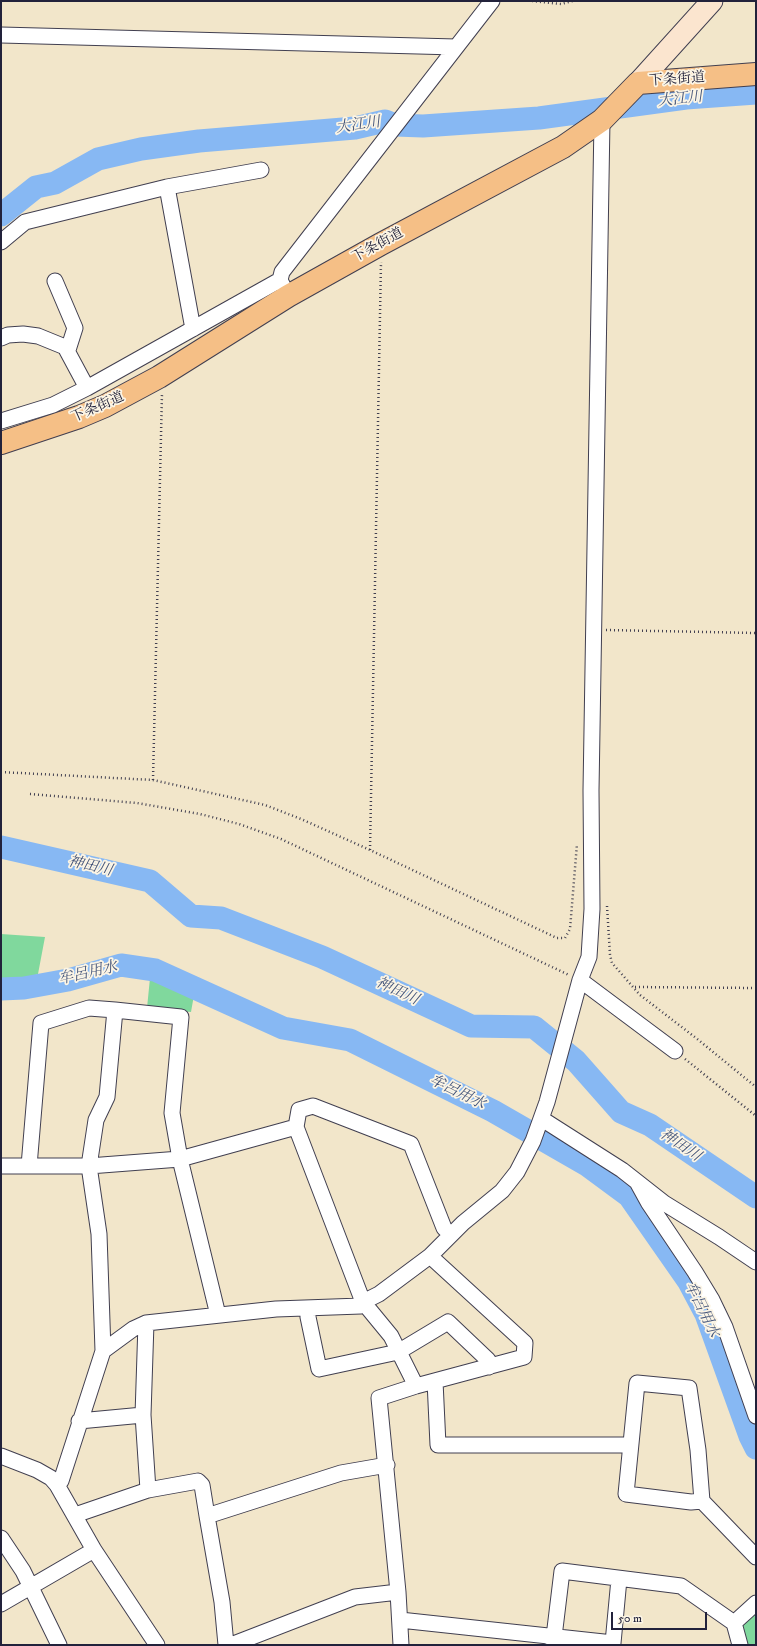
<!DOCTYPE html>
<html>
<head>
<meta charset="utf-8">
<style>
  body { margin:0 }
  #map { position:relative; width:757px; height:1646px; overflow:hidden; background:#f2e6ca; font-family:"IM FELL DW Pica",serif }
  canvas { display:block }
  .frame { position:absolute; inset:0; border:2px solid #22223b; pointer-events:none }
  .scale { position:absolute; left:611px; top:1612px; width:96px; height:18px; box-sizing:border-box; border:2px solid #22223b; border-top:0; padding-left:5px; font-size:12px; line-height:14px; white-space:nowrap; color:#22223b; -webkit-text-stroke:3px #fcf5e5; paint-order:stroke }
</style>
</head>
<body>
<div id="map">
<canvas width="757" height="1646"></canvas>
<div class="frame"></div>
<div class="scale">50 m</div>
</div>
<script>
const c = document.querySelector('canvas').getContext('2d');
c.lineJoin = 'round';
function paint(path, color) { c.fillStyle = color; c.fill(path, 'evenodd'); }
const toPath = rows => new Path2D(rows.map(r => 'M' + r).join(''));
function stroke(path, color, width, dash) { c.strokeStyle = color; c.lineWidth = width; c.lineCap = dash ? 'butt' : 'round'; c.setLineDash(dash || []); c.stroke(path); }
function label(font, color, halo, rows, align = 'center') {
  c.font = font + ' "IM FELL DW Pica","Noto Serif JP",serif'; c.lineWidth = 3.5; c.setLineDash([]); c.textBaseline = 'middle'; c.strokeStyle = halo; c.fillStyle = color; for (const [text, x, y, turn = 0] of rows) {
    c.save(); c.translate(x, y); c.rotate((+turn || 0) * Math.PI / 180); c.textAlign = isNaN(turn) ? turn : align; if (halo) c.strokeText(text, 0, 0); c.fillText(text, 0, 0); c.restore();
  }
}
paint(toPath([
  [1,934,45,937,38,974,21,981,1,980],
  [150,978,158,979,194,995,191,1012,147,1008],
  [756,1612,756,1645,746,1645,741,1625]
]), '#80d89d');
stroke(toPath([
  [1,215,36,187,55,183,98,159,141,149,199,141,355,128,385,121,395,125,423,126,539,118,686,98,756,93],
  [1,847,150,881,191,916,221,918,322,957,471,1026,534,1027,576,1061,621,1112,650,1125,756,1197],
  [1,989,24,988,68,980,121,965,155,970,283,1028,350,1040,493,1111,587,1165,629,1196,689,1282,706,1314,750,1436,756,1448]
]), '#87b8f3', 23);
const street = toPath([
  [1,35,456,47],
  [167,187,261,170],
  [1,242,25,222,167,187,193,329],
  [55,281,75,328,68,350],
  [288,296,280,280,282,272,492,1],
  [1,338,8,335,23,334,38,336,65,347,87,388],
  [1,421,53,405,87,388,280,280],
  [580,980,675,1051],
  [115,1010,181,1017,172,1113,180,1159,218,1315],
  [542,1119,622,1170,664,1203,719,1237,756,1262],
  [296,1127,363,1302,391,1336,416,1386],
  [1,1166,89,1166,180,1159,296,1127,299,1110,313,1106,411,1144,444,1228,451,1235],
  [29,1166,41,1023,89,1008,115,1010,107,1097,96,1120,89,1166,99,1234,103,1351],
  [637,1182,648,1202,695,1272,712,1300,725,1327,756,1416],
  [308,1308,308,1317,319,1369,398,1352,448,1322,488,1360,489,1367],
  [146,1323,143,1415,148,1490],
  [435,1381,438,1445,630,1445],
  [79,1421,143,1415],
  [1,1456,37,1470,51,1478,57,1485,94,1550,157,1645],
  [57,1485,61,1481,103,1351,133,1329,146,1323,276,1309,361,1306,363,1302,379,1294,430,1256,463,1223,502,1191,517,1172,533,1141,547,1102,580,980,589,957,592,909,591,790,602,120],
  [702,1501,691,1502,626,1494,637,1383,689,1388,698,1450,702,1501,756,1557],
  [75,1515,148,1490,198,1481,202,1485,207,1516,341,1473,387,1465],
  [207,1516,222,1602,226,1645],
  [1,1538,23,1571,59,1645],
  [1,1604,94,1550],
  [400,1620,613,1643,619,1579],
  [734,1623,756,1603],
  [231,1645,355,1597,398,1592],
  [401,1645,398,1592,379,1398,416,1386,524,1357,525,1343,430,1256],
  [553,1645,562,1571,681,1586,734,1623,740,1645]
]);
const secondary = toPath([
  [638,83,712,1]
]);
const primary = toPath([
  [1,443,79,417,105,406,159,377,288,296,381,244,563,147,602,120,638,83,756,74]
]);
stroke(street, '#413f50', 17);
stroke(secondary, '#413f50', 23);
stroke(primary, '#413f50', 24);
stroke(toPath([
  [532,1,561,4,573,1],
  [606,630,756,633],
  [1,772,153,780,265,805,301,819,370,850,557,938,565,938,570,929,577,844],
  [153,780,162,393],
  [30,794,137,803,200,814,239,824,281,839,569,975],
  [370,850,381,262],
  [607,906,610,955,612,963,640,995,696,1038,756,1087],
  [635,987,756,988],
  [685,1059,756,1116]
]), '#413f50', 2.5, [1, 3]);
stroke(street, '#fff', 15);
stroke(secondary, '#fbe5cf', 21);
stroke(primary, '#f5bf86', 22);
label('14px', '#22223b', '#fcf5e5', [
  ["下条街道",677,80,-4],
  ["下条街道",378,246,-29],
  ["下条街道",98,408,-24]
]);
label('italic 15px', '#45567b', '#fcf5e5', [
  ["大江川",680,100,-6],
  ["大江川",358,126,-8],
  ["神田川",90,867,13],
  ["牟呂用水",88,974,-13],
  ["神田川",397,992,25],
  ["牟呂用水",457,1093,26],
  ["神田川",680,1146,34],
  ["牟呂用水",701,1310,64]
]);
</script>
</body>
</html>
